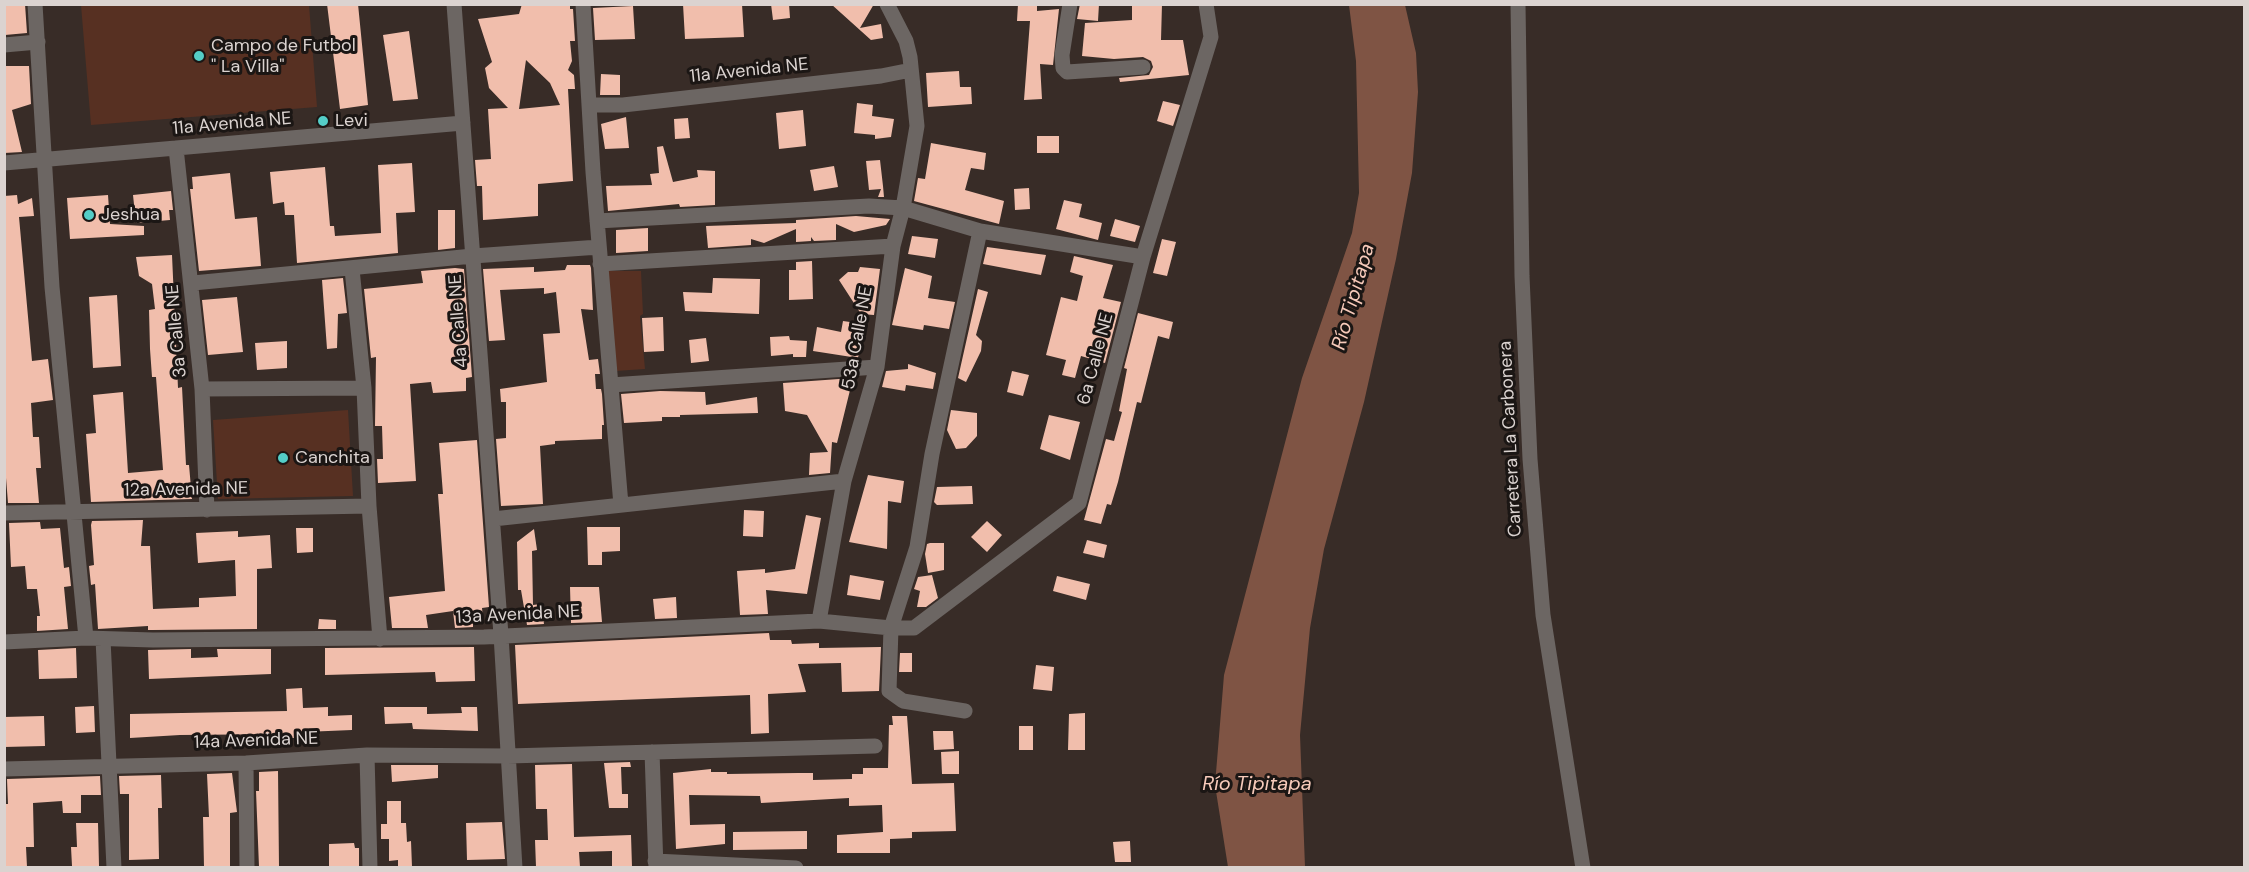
<!DOCTYPE html>
<html>
<head>
<meta charset="utf-8">
<style>
  body { margin:0 }
  #map { position:relative; width:2249px; height:872px; overflow:hidden; background:#382c27; font-family:"DM Sans",sans-serif }
  canvas { display:block }
  .frame { position:absolute; inset:0; border:6px solid #dbd3d0; pointer-events:none }
</style>
</head>
<body>
<div id="map">
<canvas width="2249" height="872"></canvas>
<div class="frame"></div>
</div>
<script>
const c = document.querySelector('canvas').getContext('2d');
c.lineJoin = 'round';
function paint(path, color) { c.fillStyle = color; c.fill(path, 'evenodd'); }
const toPath = rows => new Path2D(rows.map(r => 'M' + r).join(''));
function stroke(path, color, width, dash) { c.strokeStyle = color; c.lineWidth = width; c.lineCap = dash ? 'butt' : 'round'; c.setLineDash(dash || []); c.stroke(path); }
function label(font, color, halo, rows, align = 'center') {
  c.font = font + ' "DM Sans",sans-serif'; c.lineWidth = 6; c.setLineDash([]); c.textBaseline = 'middle'; c.strokeStyle = halo; c.fillStyle = color; for (const [text, x, y, turn = 0] of rows) {
    c.save(); c.translate(x, y); c.rotate((+turn || 0) * Math.PI / 180); c.textAlign = isNaN(turn) ? turn : align; if (halo) c.strokeText(text, 0, 0); c.fillText(text, 0, 0); c.restore();
  }
}
paint(toPath([
  [81,5,309,5,317,107,91,125],
  [607,271,641,271,643,314,640,316,645,369,615,371],
  [348,410,353,496,218,499,213,420]
]), '#573022');
paint(toPath([
  [1349,5,1405,5,1416,53,1418,92,1412,173,1396,259,1364,402,1324,549,1310,628,1300,735,1305,867,1228,867,1215,785,1224,675,1302,378,1352,233,1359,193,1356,61]
]), '#7f5444');
paint(toPath([
  [4,4,25,4,27,33,5,35],
  [327,4,358,4,368,105,340,109],
  [522,4,570,4,570,9,573,9,575,41,570,41,572,61,568,70,574,75,575,89,568,89,573,181,538,184,538,216,483,220,482,186,477,186,475,160,491,159,488,109,508,108,489,88,485,68,492,62,478,19,519,14],
  [526,60,550,83,560,105,519,109],
  [683,4,742,4,744,37,685,39],
  [771,4,789,4,790,18,773,20],
  [831,4,874,4,860,28,881,24,883,38,871,40],
  [1018,4,1037,4,1037,11,1059,9,1053,65,1040,64,1042,99,1024,100,1030,21,1017,21],
  [1080,4,1099,4,1098,21,1077,19],
  [1132,4,1162,4,1161,40,1183,40,1189,75,1120,82,1119,78,1149,75,1153,67,1151,61,1143,57,1114,59,1082,56,1085,23,1132,20],
  [633,6,635,39,595,40,593,8],
  [409,31,418,99,393,101,383,35],
  [4,66,29,66,31,104,12,110,22,152,4,153],
  [959,71,960,87,971,87,972,104,928,107,926,73],
  [601,74,620,75,620,95,600,95],
  [1163,101,1180,105,1173,126,1157,121],
  [857,103,873,105,872,116,894,119,891,137,875,139,875,135,854,133],
  [803,110,806,146,779,149,776,113],
  [626,117,629,148,605,149,601,124],
  [688,118,690,138,675,139,674,119],
  [1037,136,1059,136,1059,153,1037,153],
  [931,143,986,153,984,170,971,168,965,190,1004,201,999,224,914,201,918,178,925,179],
  [663,146,673,182,698,177,697,170,715,171,715,205,680,207,679,204,608,211,606,186,652,185,650,174,659,173,657,147],
  [880,160,883,186,884,197,878,197,881,189,869,190,866,161],
  [412,163,415,212,396,213,398,253,297,263,294,215,285,215,284,202,273,204,270,172,325,167,330,226,334,226,335,236,381,233,378,165],
  [834,166,838,187,814,191,810,170],
  [230,173,235,219,257,217,261,266,199,271,190,189,193,189,192,177],
  [1029,188,1030,209,1015,210,1014,189],
  [171,191,173,210,169,210,170,220,136,223,133,195],
  [17,195,18,204,32,198,34,216,19,217,32,361,48,359,53,400,31,403,33,437,39,437,41,468,36,468,39,503,8,503,6,478,4,196],
  [108,195,110,224,144,226,144,235,70,239,67,198],
  [1064,200,1082,204,1079,217,1102,223,1098,240,1056,229],
  [438,210,455,210,455,248,438,250],
  [856,216,890,219,886,225,854,232,836,224,836,240,814,241,811,237,811,241,796,242,796,229,764,243,751,239,751,245,708,248,706,226,796,223,796,220],
  [1115,219,1140,226,1135,242,1110,236],
  [648,228,648,251,616,253,616,230],
  [912,236,938,239,935,258,908,254],
  [1162,239,1176,242,1167,276,1153,273],
  [987,247,1046,255,1041,275,983,264],
  [172,255,178,388,182,387,186,465,189,465,192,499,91,502,86,434,96,433,93,395,123,392,128,473,163,470,156,377,152,377,150,349,149,310,155,309,152,284,139,276,136,257],
  [1074,256,1113,265,1103,298,1121,302,1105,363,1081,356,1075,378,1062,375,1066,360,1046,355,1061,297,1077,301,1083,276,1070,272],
  [812,261,813,299,789,300,789,270,796,270,796,262],
  [567,265,590,265,591,268,593,310,581,309,589,360,598,359,600,374,595,374,596,389,601,389,602,394,604,425,602,425,602,439,555,441,555,444,540,446,543,504,501,506,496,439,506,438,506,402,501,402,500,389,547,382,543,334,560,333,556,292,544,294,544,288,500,290,505,340,489,341,483,269,534,267,534,272,565,270],
  [860,267,880,269,874,315,861,314,839,280,848,272,858,272],
  [455,268,464,269,472,377,466,378,466,391,433,393,431,382,410,384,416,481,378,483,377,459,383,459,382,426,375,426,376,357,371,358,364,289,423,283,421,271],
  [905,268,932,276,928,298,955,302,949,329,924,325,923,330,892,325],
  [343,278,347,313,338,314,337,348,327,349,322,280],
  [713,278,760,279,759,314,685,311,683,292,712,293],
  [978,289,988,292,976,335,982,341,981,351,966,382,958,378],
  [117,295,121,366,93,368,89,297],
  [237,297,243,352,208,355,202,300],
  [1138,313,1173,322,1169,339,1158,336,1141,403,1137,402,1118,482,1111,505,1107,504,1101,524,1084,520,1106,439,1114,441,1122,412,1119,411,1127,369,1124,368],
  [663,317,664,351,644,352,642,318],
  [843,321,864,324,858,358,813,351,817,327,841,332],
  [789,336,790,340,807,341,806,357,793,357,793,354,771,356,770,337],
  [706,338,709,361,691,363,689,340],
  [287,341,287,368,257,370,255,343],
  [908,364,936,373,933,389,906,385,905,391,882,387,886,371,908,369],
  [1012,371,1029,375,1023,396,1007,392],
  [853,378,837,443,832,442,830,473,809,475,810,453,828,452,807,415,785,411,783,383],
  [660,391,705,392,706,405,757,397,758,413,680,415,680,417,662,417,662,421,624,423,621,394],
  [951,410,977,413,977,436,966,448,956,449,947,430],
  [1049,415,1080,422,1070,460,1040,449],
  [477,440,489,607,482,608,483,618,473,619,473,627,455,628,453,611,426,615,428,628,392,628,389,597,445,591,438,494,443,494,439,443],
  [868,475,904,481,901,503,888,501,887,549,849,542],
  [972,486,973,504,937,505,934,502,937,487],
  [744,510,764,511,763,537,743,536],
  [806,515,821,518,807,594,766,590,768,614,740,615,737,571,765,569,765,573,795,569],
  [143,520,141,546,150,546,153,609,199,607,199,598,236,596,235,560,198,563,196,533,238,531,238,537,270,535,272,568,257,569,257,629,153,630,148,630,148,626,98,629,95,584,91,585,89,566,94,565,91,525,92,521],
  [987,521,1002,535,987,552,971,537],
  [40,522,41,529,60,528,64,568,69,567,71,586,64,587,68,629,37,631,37,616,40,616,37,589,27,589,25,566,11,567,9,523],
  [587,527,620,527,620,551,602,552,602,565,588,565],
  [296,528,313,528,313,552,297,553],
  [534,529,537,550,532,551,533,605,541,604,544,624,527,625,521,590,518,590,517,542],
  [1087,540,1107,545,1104,558,1083,553],
  [930,543,944,543,944,570,928,573,925,554,927,544],
  [850,575,884,581,880,600,847,595],
  [932,575,938,598,926,607,917,607,920,591,914,589,918,577],
  [1057,576,1090,584,1086,600,1053,591],
  [570,587,599,587,602,622,571,623],
  [676,597,677,618,655,619,653,599],
  [319,619,336,620,336,629,318,629],
  [769,633,770,640,791,640,792,644,819,643,819,648,881,647,879,691,842,692,841,663,798,664,806,692,768,694,769,733,751,734,750,695,518,704,515,645],
  [474,647,475,681,436,682,435,672,325,675,325,648],
  [76,648,77,678,39,679,38,650],
  [191,649,191,658,218,657,217,649,271,649,271,674,149,679,148,650],
  [900,653,912,653,912,672,899,672],
  [1036,665,1054,667,1052,691,1033,689],
  [302,688,303,708,328,707,328,716,352,715,352,730,304,732,304,738,287,738,287,734,180,735,130,738,130,714,287,711,286,689],
  [94,706,95,732,76,733,75,707],
  [384,707,427,707,427,714,462,713,461,707,477,707,478,731,413,729,412,723,385,724],
  [1085,713,1085,750,1068,750,1069,714],
  [44,716,45,746,4,747,4,717],
  [892,716,907,716,912,784,954,783,956,831,912,832,912,838,890,839,890,853,837,853,837,835,883,832,882,805,849,806,849,798,761,803,760,796,689,795,690,825,725,824,725,844,676,849,673,773,711,769,711,772,727,772,727,774,798,773,813,773,813,780,852,779,852,774,863,774,863,768,888,768,889,725,893,725],
  [1019,726,1033,726,1033,750,1019,750],
  [933,731,953,731,954,749,934,750],
  [959,751,959,774,942,774,941,752],
  [630,762,631,767,621,767,622,794,628,794,628,808,609,808,604,763],
  [572,764,574,837,631,835,632,867,612,867,612,851,579,852,580,867,536,867,535,840,548,840,547,809,536,809,535,765],
  [391,765,438,765,438,778,392,782],
  [278,771,279,867,259,867,256,791,259,791,259,772],
  [232,773,237,812,230,813,230,867,204,867,203,817,209,817,207,774],
  [161,775,162,808,158,808,159,859,129,860,129,794,120,794,119,776],
  [100,776,101,795,81,795,81,813,63,813,62,801,33,803,34,847,26,847,27,867,6,867,4,804,8,804,7,779],
  [387,801,401,801,401,823,406,823,407,842,411,841,412,867,398,867,398,860,389,861,389,839,381,839,381,824,387,824],
  [502,822,505,859,467,860,466,823],
  [76,823,98,823,99,866,72,866,71,847,77,847],
  [807,831,807,849,733,850,733,832],
  [1130,841,1131,862,1115,862,1113,842],
  [354,843,355,848,359,848,359,867,329,867,329,844]
]), '#f1beac');
stroke(toPath([
  [35,4,52,287,86,638],
  [454,4,501,635,515,868],
  [583,4,593,172,621,505],
  [1070,4,1062,55,1063,68,1067,72,1143,67],
  [1518,4,1522,276,1530,459,1543,615,1583,868],
  [4,45,38,42],
  [591,105,623,105,881,76,911,70],
  [176,148,202,389,207,510],
  [4,163,463,123],
  [597,221,869,206,903,208,980,231,1143,257],
  [980,231,932,454,917,547,891,628,914,628,1079,503,1143,257,1211,37,1206,4],
  [600,264,893,246],
  [352,269,364,388,369,506,380,639],
  [193,283,473,256,599,247],
  [611,385,877,367],
  [202,389,364,388],
  [4,513,369,506],
  [493,519,844,481],
  [819,621,844,481,877,367,893,246,903,208,917,126,910,57,906,41,887,4],
  [103,639,114,868],
  [4,642,86,638,153,640,484,637,819,621,891,628,889,691,903,701,965,711],
  [652,752,656,868],
  [367,755,370,868],
  [246,763,247,868],
  [4,769,246,763,367,755,508,756,875,746],
  [655,861,796,868]
]), '#6c6663', 15);
for (const [x, y, r, color] of [
  [199,56,6,"#54cdc7"],
  [323,121,6,"#54cdc7"],
  [89,215,6,"#54cdc7"],
  [283,458,6,"#54cdc7"]
]) { const dot = new Path2D(); dot.arc(x, y, r, 0, 2 * Math.PI); c.fillStyle = color; c.fill(dot); stroke(dot, '#1b1614', 2); }
label('18px', '#dbd3d0', '#1b1614', [
  ["Campo de Futbol",211,46],
  ["\" La Villa\"",211,67],
  ["Levi",335,121],
  ["Jeshua",101,215],
  ["Canchita",295,458]
], 'left');
label('18px', '#dbd3d0', '#1b1614', [
  ["11a Avenida NE",749,71,-6],
  ["11a Avenida NE",232,124,-5],
  ["4a Calle NE",459,321,-94],
  ["3a Calle NE",177,331,-95],
  ["53a Calle NE",858,338,-80],
  ["6a Calle NE",1096,359,-75],
  ["Carretera La Carbonera",1511,439,-93],
  ["12a Avenida NE",186,490,-1],
  ["13a Avenida NE",518,615,-3],
  ["14a Avenida NE",256,741,-2]
]);
label('italic 20px', '#f7caba', '#1b1614', [
  ["Río Tipitapa",1354,297,-74],
  ["Río Tipitapa",1257,785]
]);
</script>
</body>
</html>
